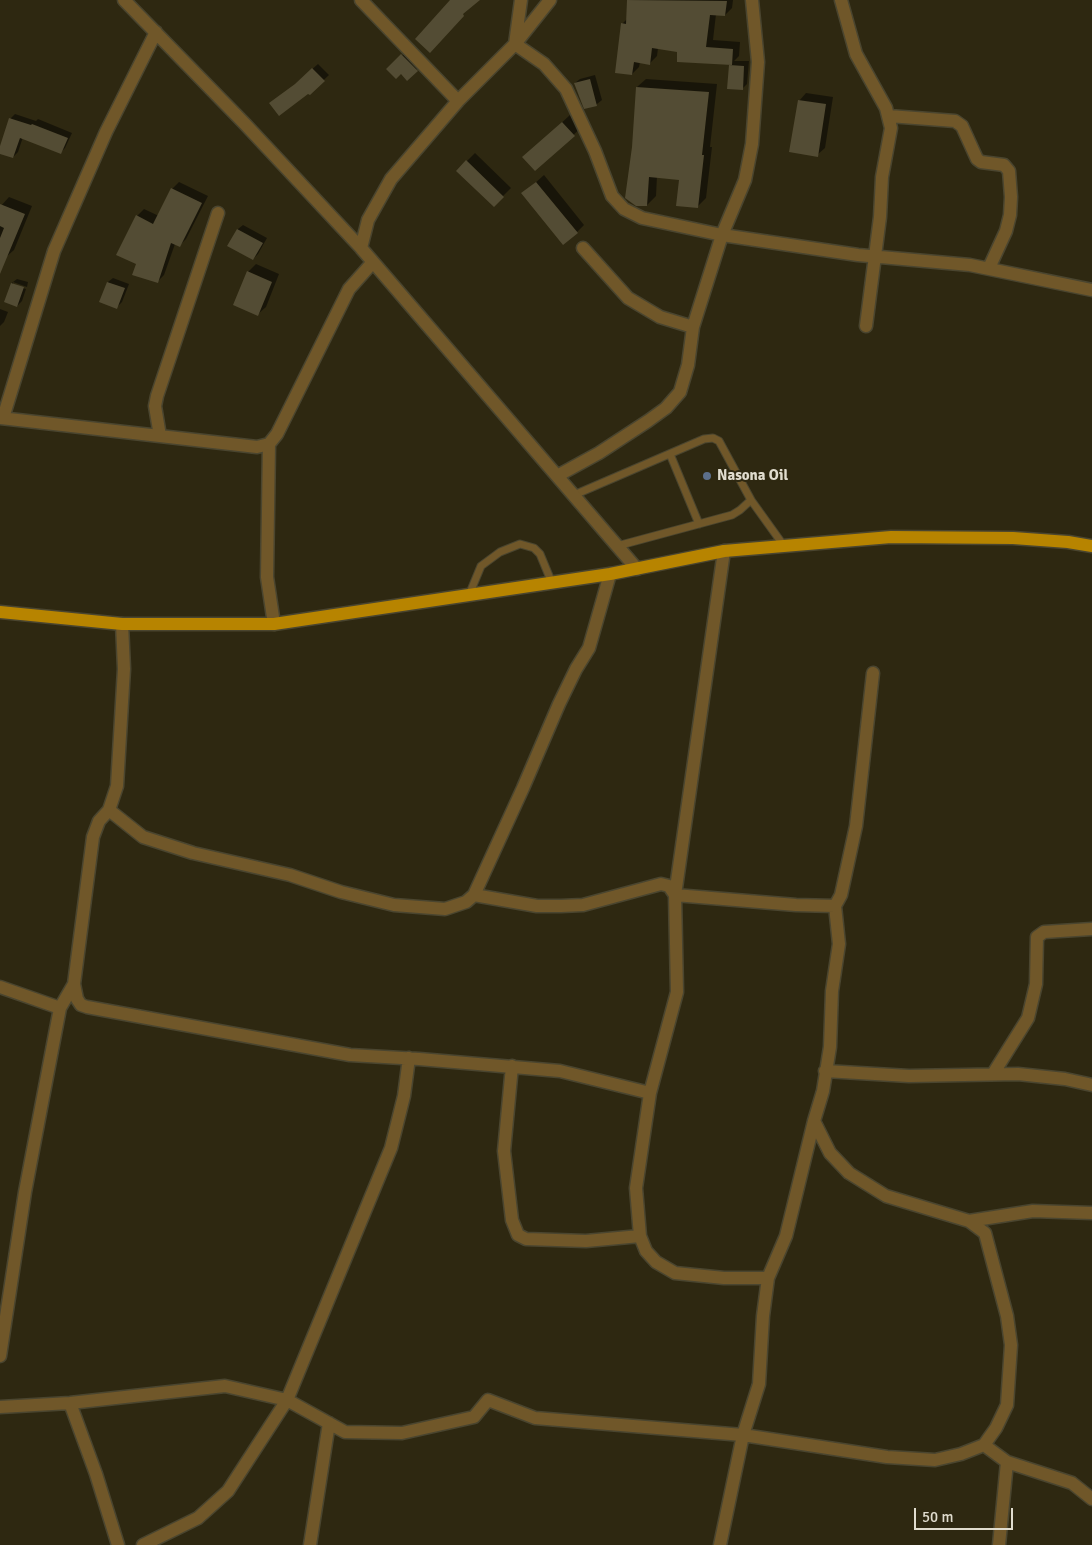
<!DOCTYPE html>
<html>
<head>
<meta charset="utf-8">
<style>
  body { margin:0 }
  #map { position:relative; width:1092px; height:1545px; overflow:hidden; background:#2e2811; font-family:Signika,sans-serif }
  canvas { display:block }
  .scale { position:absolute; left:914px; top:1508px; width:99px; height:22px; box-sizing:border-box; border:2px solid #e0dcce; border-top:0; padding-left:6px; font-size:15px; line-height:18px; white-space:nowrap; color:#e0dcce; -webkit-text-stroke:4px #2e2811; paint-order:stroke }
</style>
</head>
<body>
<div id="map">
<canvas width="1092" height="1545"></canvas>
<div class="scale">50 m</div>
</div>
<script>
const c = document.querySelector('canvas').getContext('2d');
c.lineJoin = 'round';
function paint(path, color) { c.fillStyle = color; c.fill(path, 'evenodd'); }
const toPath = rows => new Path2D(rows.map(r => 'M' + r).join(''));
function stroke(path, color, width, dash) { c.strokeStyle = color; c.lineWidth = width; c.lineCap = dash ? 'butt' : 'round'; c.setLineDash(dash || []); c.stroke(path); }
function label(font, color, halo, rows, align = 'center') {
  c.font = font + ' Signika,sans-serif'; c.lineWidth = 4; c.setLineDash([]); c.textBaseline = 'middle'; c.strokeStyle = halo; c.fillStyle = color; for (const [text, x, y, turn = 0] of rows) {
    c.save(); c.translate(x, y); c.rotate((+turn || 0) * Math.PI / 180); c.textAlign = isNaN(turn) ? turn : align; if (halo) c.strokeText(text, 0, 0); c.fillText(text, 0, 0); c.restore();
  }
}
paint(toPath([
  [628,0,733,0,732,8,725,15,716,14,713,40,740,42,739,56,734,61,749,61,747,84,743,88,730,66,732,64,678,60,679,51,658,48,657,56,650,63,640,62,639,67,632,74,622,24,627,19],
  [407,51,421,65,407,79,401,72,388,69],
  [318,64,329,75,310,93,301,79],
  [595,75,602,100,597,104,585,108,575,83,580,79],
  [646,79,717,84,710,147,712,147,706,198,697,207,681,179,657,176,656,196,647,205,633,147,637,87],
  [806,93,833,97,825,148,817,155,799,101],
  [15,114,36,121,38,119,72,133,65,148,60,153,23,137,18,152,13,157,0,153,11,118],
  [570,115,582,127,535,170,532,150],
  [475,153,511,188,494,205,457,171],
  [544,175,584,225,577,232,523,194],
  [179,182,208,196,186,239,179,246,175,244,164,275,157,282,137,264,137,216,144,209,159,216,172,189],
  [9,197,32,206,14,250,6,257,0,255,0,207],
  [243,225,267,238,258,254,253,259,229,245,238,229],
  [256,264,279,274,266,307,258,314,248,272],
  [113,278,129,284,122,302,117,307,108,282],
  [17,279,28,282,27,287,13,282],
  [13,282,13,285,26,289,22,301,17,306,12,283],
  [0,309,8,312,4,322,0,326]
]), '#0007');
paint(toPath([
  [450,0,480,0,463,14,464,16,430,53,415,39],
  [627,0,727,1,725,16,710,15,706,47,733,49,732,65,677,62,677,52,652,48,650,65,634,62,632,75,615,73,621,23,626,24],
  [401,54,418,71,407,81,401,74,396,79,386,69],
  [729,65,744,66,743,90,727,89],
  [312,68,325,81,310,95,308,94,279,116,269,103,295,84],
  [590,79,597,106,584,109,574,83],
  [636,87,709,92,702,155,704,155,698,208,676,206,679,180,649,177,647,206,636,206,625,198,632,147],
  [798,100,826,104,818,157,789,152],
  [9,118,31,125,32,124,68,138,61,154,20,138,13,158,0,154,0,146],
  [562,122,575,136,535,171,522,157],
  [466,160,504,197,494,207,456,171],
  [536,182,578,233,563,245,521,193],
  [171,188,202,203,180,247,171,243,158,283,132,275,136,264,116,255,136,215,153,224],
  [0,204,25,214,0,274,0,238,4,228,0,226],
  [237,229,263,243,253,260,227,246],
  [247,271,272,282,258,316,233,305],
  [107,282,125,288,117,309,99,302],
  [11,283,24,287,17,307,4,302]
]), '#534c34');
const service = toPath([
  [670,454,699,524],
  [574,495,704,439,713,438,719,441,751,500],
  [617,546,732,515,740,510,751,500,784,546],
  [469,595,481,566,500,552,520,544,534,548,540,554,552,583]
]);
const minor = toPath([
  [124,0,245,124,361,248,637,569],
  [361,0,458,101],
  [521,0,515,44,544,64,566,89,595,151,612,196,624,209,642,218,722,235,858,255,970,265,1092,290],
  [841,0,856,54,886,108,891,128,882,177,880,217,866,326],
  [889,116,955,121,962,126,977,159,981,162,1004,165,1009,171,1011,197,1010,215,1006,231,989,268],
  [361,248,368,220,391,179,458,101,515,44,550,0],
  [583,248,628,298,660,317,693,327],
  [0,418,257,447,269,444,277,434,349,289,373,262],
  [3,418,54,251,106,132,156,32],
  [160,436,155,406,157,396,218,213],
  [269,444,267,577,274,624],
  [557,476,599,453,648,421,666,408,680,392,688,365,693,327,722,235,745,180,752,144,758,62,752,0],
  [724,551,675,895,677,992,650,1093,636,1188,640,1236,646,1251,656,1262,675,1273,724,1278,768,1278],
  [122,624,124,669,117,786,109,810,99,821,93,837,74,984,77,999,81,1005,87,1007,350,1055,419,1059,560,1071,650,1093],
  [109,810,143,837,193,853,290,875,341,892,394,905,445,909,466,902,474,895,523,788,559,704,576,669,589,648,610,574],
  [835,906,841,895,856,826,873,673],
  [0,987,60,1008],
  [512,1066,504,1151,512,1220,518,1235,526,1239,586,1241,640,1236],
  [825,1071,909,1076,1018,1074,1065,1079,1092,1085],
  [993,1074,1028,1018,1036,984,1037,937,1044,932,1092,929],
  [969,1221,1033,1211,1092,1213],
  [0,1356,25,1192,60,1008,74,984],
  [70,1403,96,1474,118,1545],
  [0,1407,70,1403,225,1386,287,1400,345,1432,402,1433,474,1417,488,1400,535,1418,743,1435,887,1457,935,1460,961,1454,984,1445,996,1428,1007,1405,1011,1345,1007,1316,985,1233,969,1221,886,1196,849,1173,830,1153,814,1121,823,1091,830,1047,832,991,839,944,835,906,796,905,675,895,669,886,661,884,583,905,561,906,537,906,474,895],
  [984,1445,1007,1462,1072,1483,1092,1499],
  [143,1545,198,1518,228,1491,287,1400,391,1148,404,1096,409,1058],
  [310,1545,329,1423],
  [720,1545,743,1435,759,1384,763,1316,768,1278,786,1236,814,1121],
  [999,1545,1007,1462]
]);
const primary = toPath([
  [0,612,122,624,274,624,610,574,724,551,891,537,1013,538,1068,542,1092,546]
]);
stroke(service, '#4a452f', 9);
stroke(minor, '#4a452f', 15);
stroke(primary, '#4a452f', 15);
stroke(service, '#705729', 7);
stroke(minor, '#705729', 12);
stroke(primary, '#b78400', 12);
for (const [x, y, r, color] of [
  [707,476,5,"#5c6f8a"]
]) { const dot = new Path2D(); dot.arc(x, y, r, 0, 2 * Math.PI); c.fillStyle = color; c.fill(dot); stroke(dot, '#2e2811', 2); }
label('bold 15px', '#e0dcce', '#2e2811', [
  ["Nasona Oil",717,476]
], 'left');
</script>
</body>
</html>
